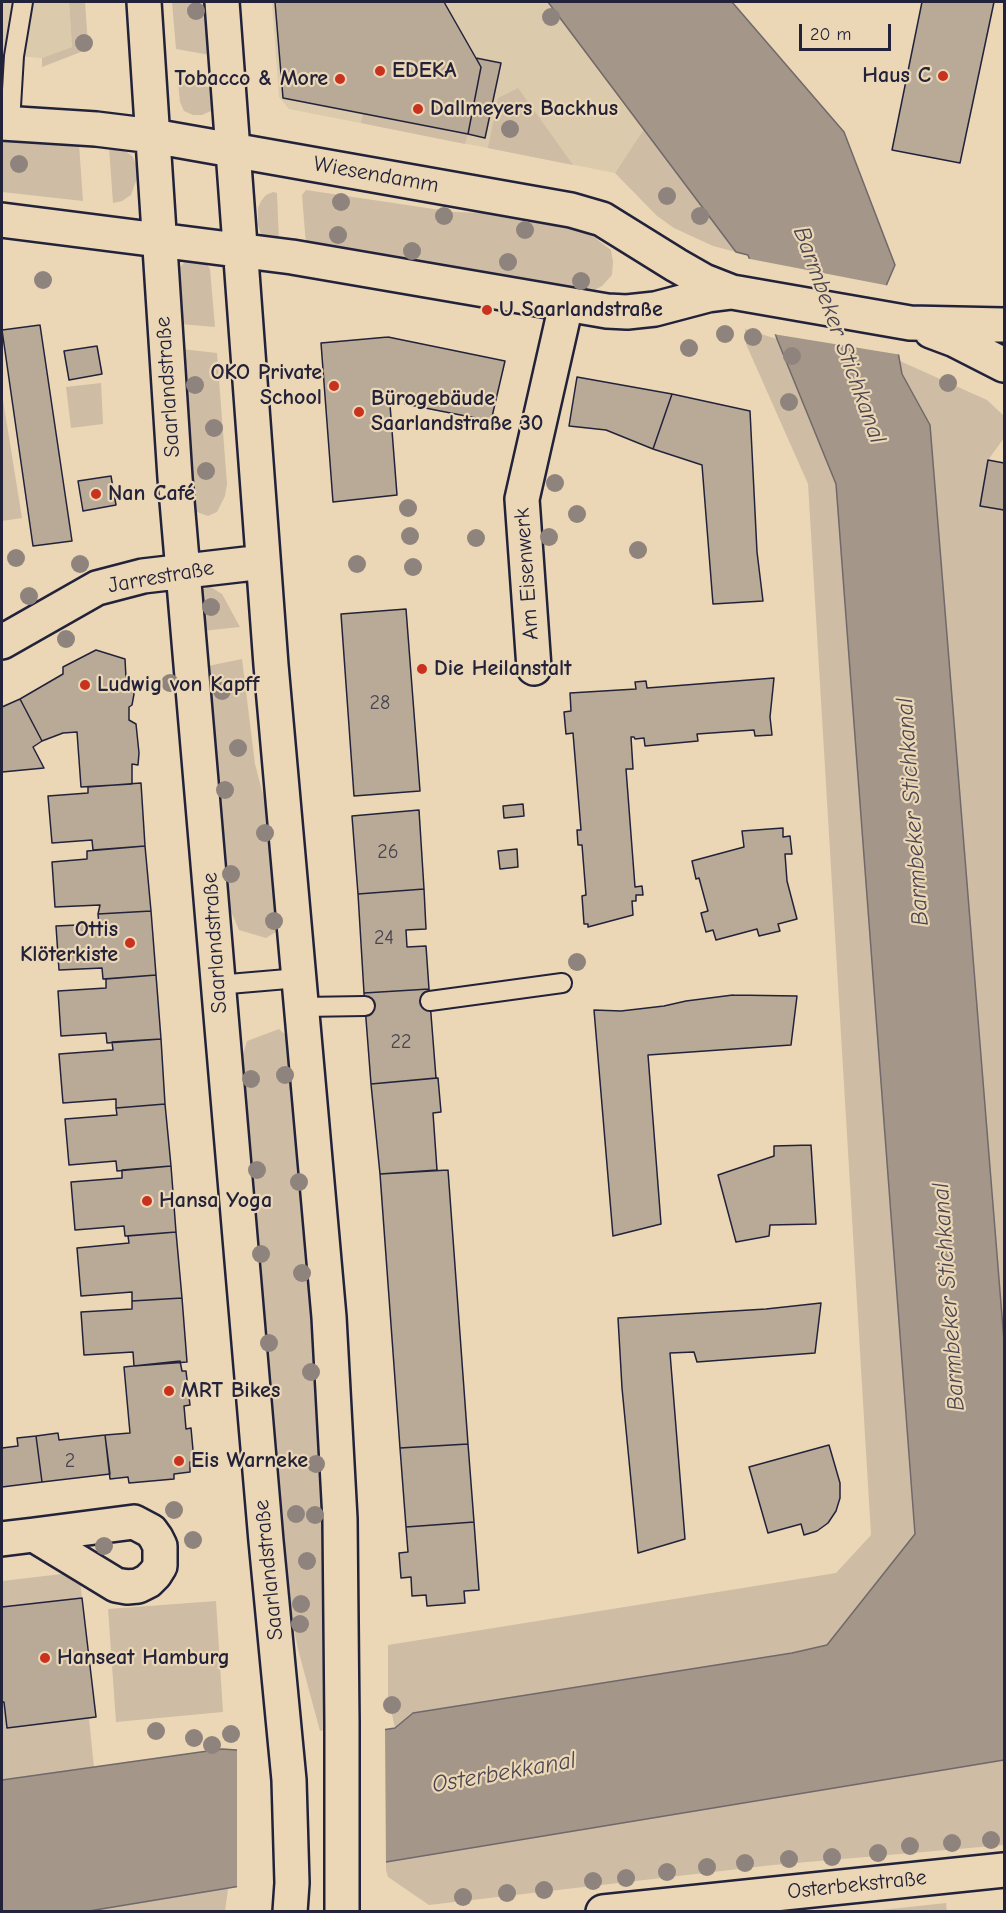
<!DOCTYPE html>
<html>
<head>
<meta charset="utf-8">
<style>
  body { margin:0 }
  #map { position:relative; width:1006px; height:1913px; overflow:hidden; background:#ebd7b5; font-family:"Comic Neue",sans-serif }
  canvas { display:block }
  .frame { position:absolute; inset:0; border:3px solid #22223b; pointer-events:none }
  .scale { position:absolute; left:799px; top:24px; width:92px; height:27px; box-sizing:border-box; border:3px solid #22223b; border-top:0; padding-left:8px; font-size:18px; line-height:21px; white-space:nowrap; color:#22223b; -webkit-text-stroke:4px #ebd7b5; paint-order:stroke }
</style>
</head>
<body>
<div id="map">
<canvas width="1006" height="1913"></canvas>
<div class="frame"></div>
<div class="scale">20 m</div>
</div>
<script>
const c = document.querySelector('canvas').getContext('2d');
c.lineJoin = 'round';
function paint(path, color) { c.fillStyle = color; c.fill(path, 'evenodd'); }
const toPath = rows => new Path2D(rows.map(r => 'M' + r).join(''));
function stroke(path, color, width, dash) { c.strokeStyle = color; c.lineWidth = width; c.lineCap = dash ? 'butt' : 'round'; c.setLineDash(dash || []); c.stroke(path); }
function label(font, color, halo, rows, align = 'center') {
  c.font = font + ' "Comic Neue",sans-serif'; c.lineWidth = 4.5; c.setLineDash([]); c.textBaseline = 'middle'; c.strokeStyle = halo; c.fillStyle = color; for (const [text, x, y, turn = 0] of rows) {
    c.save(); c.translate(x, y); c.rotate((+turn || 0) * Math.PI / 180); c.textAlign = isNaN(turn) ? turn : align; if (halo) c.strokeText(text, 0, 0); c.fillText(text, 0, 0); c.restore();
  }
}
paint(toPath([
  [2,2,69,2,72,47,42,58,2,55],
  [272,2,548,2,644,129,615,173,289,109,279,97]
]), '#dccaac');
paint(toPath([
  [69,2,85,2,88,45,86,50,42,67,42,58,72,47],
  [172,2,205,2,210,55,176,49],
  [178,82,213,88,213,103,211,111,202,115,193,115,184,111,180,102],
  [518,88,573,165,488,148,498,98],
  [363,113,468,134,465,144,361,123],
  [644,129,736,252,713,246,674,228,657,216,615,173],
  [2,137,79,144,83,201,2,192],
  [109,147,127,152,133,157,136,165,137,178,131,195,122,201,113,203],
  [306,190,454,212,513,214,575,228,594,237,611,250,613,262,612,275,602,286,587,294,306,245,302,195],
  [273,192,277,193,279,241,268,239,261,234,258,225,258,208,261,201,266,195],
  [190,260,197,260,206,263,210,269,215,327,180,324,178,269,185,262],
  [745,329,777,339,836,484,915,1534,827,1645,792,1653,413,1713,395,1728,388,1696,388,1645,836,1573,871,1535,808,484,746,344],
  [181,349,217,353,227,484,225,496,217,512,208,516,197,512,193,504],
  [900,361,987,400,1004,416,1004,438,988,460,980,506,1004,510,1004,1341,930,425,902,374],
  [101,383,103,424,71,428,66,387],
  [2,394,22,518,2,521],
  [209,586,222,594,240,627,202,631,201,591],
  [242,659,255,764,275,840,284,927,266,938,239,930,223,893,208,666],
  [279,1029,293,1042,325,1424,328,1729,320,1731,299,1653,278,1555,235,1081,247,1041],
  [79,1572,96,1717,89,1719,94,1767,2,1780,2,1581],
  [216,1601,223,1712,116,1722,108,1609],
  [1004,1760,1004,1845,773,1865,429,1905,388,1877,386,1870,386,1862],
  [229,1882,225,1911,83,1912,110,1908],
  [946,1903,947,1911,872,1911]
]), '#cebda4');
const water = toPath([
  [548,2,732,2,844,132,895,265,886,286,902,374,930,425,1004,1341,1004,1760,83,1912,2,1911,2,1780,222,1749,251,1751,395,1728,413,1713,792,1653,827,1645,915,1534,836,484,777,339,748,255,736,252,548,2]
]);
paint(water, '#a49789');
stroke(water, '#70686a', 1.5);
paint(toPath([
  [745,258,890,286,902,355,773,334],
  [385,1727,386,1865,237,1890,237,1747,251,1748]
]), '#ebd7b5');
const building = toPath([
  [275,2,444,2,481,67,468,134,283,98,275,2],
  [922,2,994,2,960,163,892,150,922,2],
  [476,58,501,63,485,138,468,134,481,67,476,58],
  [40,325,72,541,33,546,2,330,40,325],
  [388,337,505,361,491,421,405,404,404,395,389,392,397,495,333,502,321,343,388,337],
  [97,346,102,374,69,380,64,351,97,346],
  [577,377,672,394,653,449,606,430,569,426,577,377],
  [672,394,750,411,757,552,763,601,713,604,702,465,653,449,672,394],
  [988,460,1004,463,1004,510,980,506,988,460],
  [111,476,116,505,83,511,78,481,111,476],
  [406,609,420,791,354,796,341,614,406,609],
  [96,650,125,659,126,678,132,679,134,694,132,705,129,707,129,720,136,724,139,753,138,765,132,764,132,784,81,787,77,732,63,733,42,741,20,699,63,674,63,667,96,650],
  [774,678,770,717,772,735,755,736,754,730,697,734,698,741,645,746,644,738,635,739,634,737,631,737,633,769,626,769,635,887,642,886,643,895,636,895,636,901,632,901,633,915,588,927,588,924,584,924,582,896,586,895,582,845,578,845,577,830,581,830,573,733,566,734,564,712,571,711,570,693,636,689,635,682,646,681,647,688,774,678],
  [20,699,42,741,33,747,44,768,2,772,2,707,20,699],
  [141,783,145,846,93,850,92,840,52,843,48,796,88,793,88,787,141,783],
  [523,804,524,816,504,818,503,806,523,804],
  [419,810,424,889,358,894,352,816,419,810],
  [783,828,783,837,790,836,792,854,785,854,787,881,797,919,778,924,780,931,759,936,757,929,716,940,713,930,706,932,701,913,708,911,699,878,696,879,692,861,744,847,742,831,783,828],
  [145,846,151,911,98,914,100,905,55,907,52,862,87,859,87,851,145,846],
  [517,849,518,867,500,869,498,851,517,849],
  [424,889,426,929,406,930,407,947,426,946,429,989,364,993,358,894,424,889],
  [151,911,156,975,103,979,102,968,59,970,56,926,99,924,98,914,151,911],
  [156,975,161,1039,107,1043,106,1033,61,1036,58,991,106,988,106,979,156,975],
  [429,989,436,1078,371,1084,364,993,429,989],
  [733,995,797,996,791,1045,648,1055,661,1224,613,1236,594,1010,621,1011,664,1006,686,1001,733,995],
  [161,1039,165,1104,116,1108,116,1099,63,1103,59,1054,113,1050,112,1042,161,1039],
  [438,1078,441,1112,433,1113,437,1170,380,1174,371,1084,438,1078],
  [165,1104,171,1166,117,1171,116,1161,69,1165,65,1119,117,1115,116,1108,165,1104],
  [811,1145,816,1224,770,1225,769,1236,736,1242,718,1175,774,1156,774,1146,811,1145],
  [171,1166,176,1232,125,1236,124,1226,75,1230,71,1182,122,1178,122,1170,171,1166],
  [448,1170,468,1444,400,1448,380,1174,448,1170],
  [176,1232,182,1298,132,1301,132,1292,81,1296,77,1248,129,1243,128,1236,176,1232],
  [182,1298,187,1362,134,1366,133,1352,84,1355,81,1312,132,1309,132,1301,182,1298],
  [821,1303,815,1353,697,1362,694,1352,670,1353,685,1539,638,1553,622,1388,618,1318,766,1309,821,1303],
  [180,1361,182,1371,186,1371,190,1405,184,1406,186,1429,191,1428,194,1461,190,1462,190,1472,174,1474,174,1479,129,1483,128,1477,110,1479,105,1435,130,1433,124,1367,180,1361],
  [58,1433,59,1440,105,1435,110,1474,42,1482,36,1436,58,1433],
  [36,1436,42,1482,2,1487,2,1448,18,1446,17,1438,36,1436],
  [468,1444,474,1522,406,1527,400,1448,468,1444],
  [829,1445,840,1483,840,1498,836,1511,828,1523,817,1531,804,1535,801,1524,768,1533,749,1467,829,1445],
  [474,1522,479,1590,464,1591,465,1603,427,1606,426,1595,412,1596,411,1577,401,1578,399,1553,408,1552,406,1527,474,1522],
  [82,1598,96,1717,7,1728,4,1702,2,1702,2,1607,82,1598]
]);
paint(building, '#b9aa97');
stroke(building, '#22223b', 1.5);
const lane = toPath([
  [10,123,14,56,23,2],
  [217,985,299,978],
  [430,1001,562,983],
  [302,1007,365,1006]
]);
const street = toPath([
  [534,668,522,499,566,305],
  [2,1539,34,1535,116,1585,127,1587,138,1586,148,1581,155,1574,160,1566,160,1546,156,1538,151,1531,134,1522,34,1535],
  [603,1912,1004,1870]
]);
const secondary = toPath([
  [144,2,175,478,266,1541,289,1780,292,1883,290,1912],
  [222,2,271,665,329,1317,340,1519,342,1723,342,1912],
  [2,123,96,129,153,136,571,210,602,219,676,265,704,281,732,292,910,323,1004,325],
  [2,220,292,257,607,311,627,312,655,309,708,295,732,292],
  [931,331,955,340,1004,365],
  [2,642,97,588,143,576,263,562]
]);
stroke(lane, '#22223b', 22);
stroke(street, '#22223b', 38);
stroke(secondary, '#22223b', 38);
stroke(lane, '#ebd7b5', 18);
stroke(street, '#ebd7b5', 33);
stroke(secondary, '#ebd7b5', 33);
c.fillStyle = '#8f847d';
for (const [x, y] of [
  [196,11],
  [551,17],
  [84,43],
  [510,129],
  [19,164],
  [667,196],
  [341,202],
  [444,216],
  [700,216],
  [525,230],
  [338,235],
  [412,251],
  [508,262],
  [43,280],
  [581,281],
  [725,334],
  [753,337],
  [689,348],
  [792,356],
  [948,383],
  [195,385],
  [789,402],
  [214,428],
  [206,471],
  [555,483],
  [408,508],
  [577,514],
  [410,536],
  [549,537],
  [476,538],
  [638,550],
  [16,558],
  [80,564],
  [357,564],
  [413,567],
  [29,596],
  [211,607],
  [66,639],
  [170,683],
  [222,691],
  [238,748],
  [225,790],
  [265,833],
  [231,874],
  [274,921],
  [577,962],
  [285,1075],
  [251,1079],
  [257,1170],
  [299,1182],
  [261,1254],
  [302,1273],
  [269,1343],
  [311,1372],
  [316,1464],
  [174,1510],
  [296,1514],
  [315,1515],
  [193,1540],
  [104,1546],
  [307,1561],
  [301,1604],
  [300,1624],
  [392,1705],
  [156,1731],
  [231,1734],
  [194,1738],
  [212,1745],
  [991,1840],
  [952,1843],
  [910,1846],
  [878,1853],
  [832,1857],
  [789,1859],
  [745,1863],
  [707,1867],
  [667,1872],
  [626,1878],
  [593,1881],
  [544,1890],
  [507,1893],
  [463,1897]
]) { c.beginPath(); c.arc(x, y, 9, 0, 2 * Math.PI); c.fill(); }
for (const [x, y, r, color] of [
  [380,71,6,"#c8321e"],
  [943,76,6,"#c8321e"],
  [340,79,6,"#c8321e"],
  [418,109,6,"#c8321e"],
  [487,310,6,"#c8321e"],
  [334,386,6,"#c8321e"],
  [359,412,6,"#c8321e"],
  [96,494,6,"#c8321e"],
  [422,669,6,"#c8321e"],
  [85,685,6,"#c8321e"],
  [130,943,6,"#c8321e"],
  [147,1201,6,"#c8321e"],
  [169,1391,6,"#c8321e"],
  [179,1461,6,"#c8321e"],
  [45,1658,6,"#c8321e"]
]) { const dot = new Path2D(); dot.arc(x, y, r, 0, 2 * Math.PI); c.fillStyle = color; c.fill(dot); stroke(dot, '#ebd7b5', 2); }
label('20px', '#484452', null, [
  ["28",380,703],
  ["26",388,852],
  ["24",384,938],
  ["22",401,1042],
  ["2",70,1461]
]);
label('bold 22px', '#22223b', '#ebd7b5', [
  ["EDEKA",392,71],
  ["Haus C",931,76,"right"],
  ["Tobacco & More",328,79,"right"],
  ["Dallmeyers Backhus",430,109],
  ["U Saarlandstraße",499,310],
  ["OKO Private",322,373,"right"],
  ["School",322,398,"right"],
  ["Bürogebäude",371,399],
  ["Saarlandstraße 30",371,424],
  ["Nan Café",108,494],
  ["Die Heilanstalt",434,669],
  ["Ludwig von Kapff",97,685],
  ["Ottis",118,930,"right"],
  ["Klöterkiste",118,955,"right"],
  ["Hansa Yoga",159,1201],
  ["MRT Bikes",181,1391],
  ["Eis Warneke",191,1461],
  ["Hanseat Hamburg",57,1658]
], 'left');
label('22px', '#22223b', '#ebd7b5', [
  ["Wiesendamm",376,175,10],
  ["Saarlandstraße",168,387,-94],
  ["Am Eisenwerk",527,574,-94],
  ["Jarrestraße",161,577,-10],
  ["Saarlandstraße",215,943,-94],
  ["Saarlandstraße",269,1570,-96],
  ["Osterbekstraße",857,1885,-6]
]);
label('italic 24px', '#494552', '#ebd7b5', [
  ["Barmbeker Stichkanal",839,335,70],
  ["Barmbeker Stichkanal",913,812,-94],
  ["Barmbeker Stichkanal",949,1297,-94],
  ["Osterbekkanal",504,1773,-10]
]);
</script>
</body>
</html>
